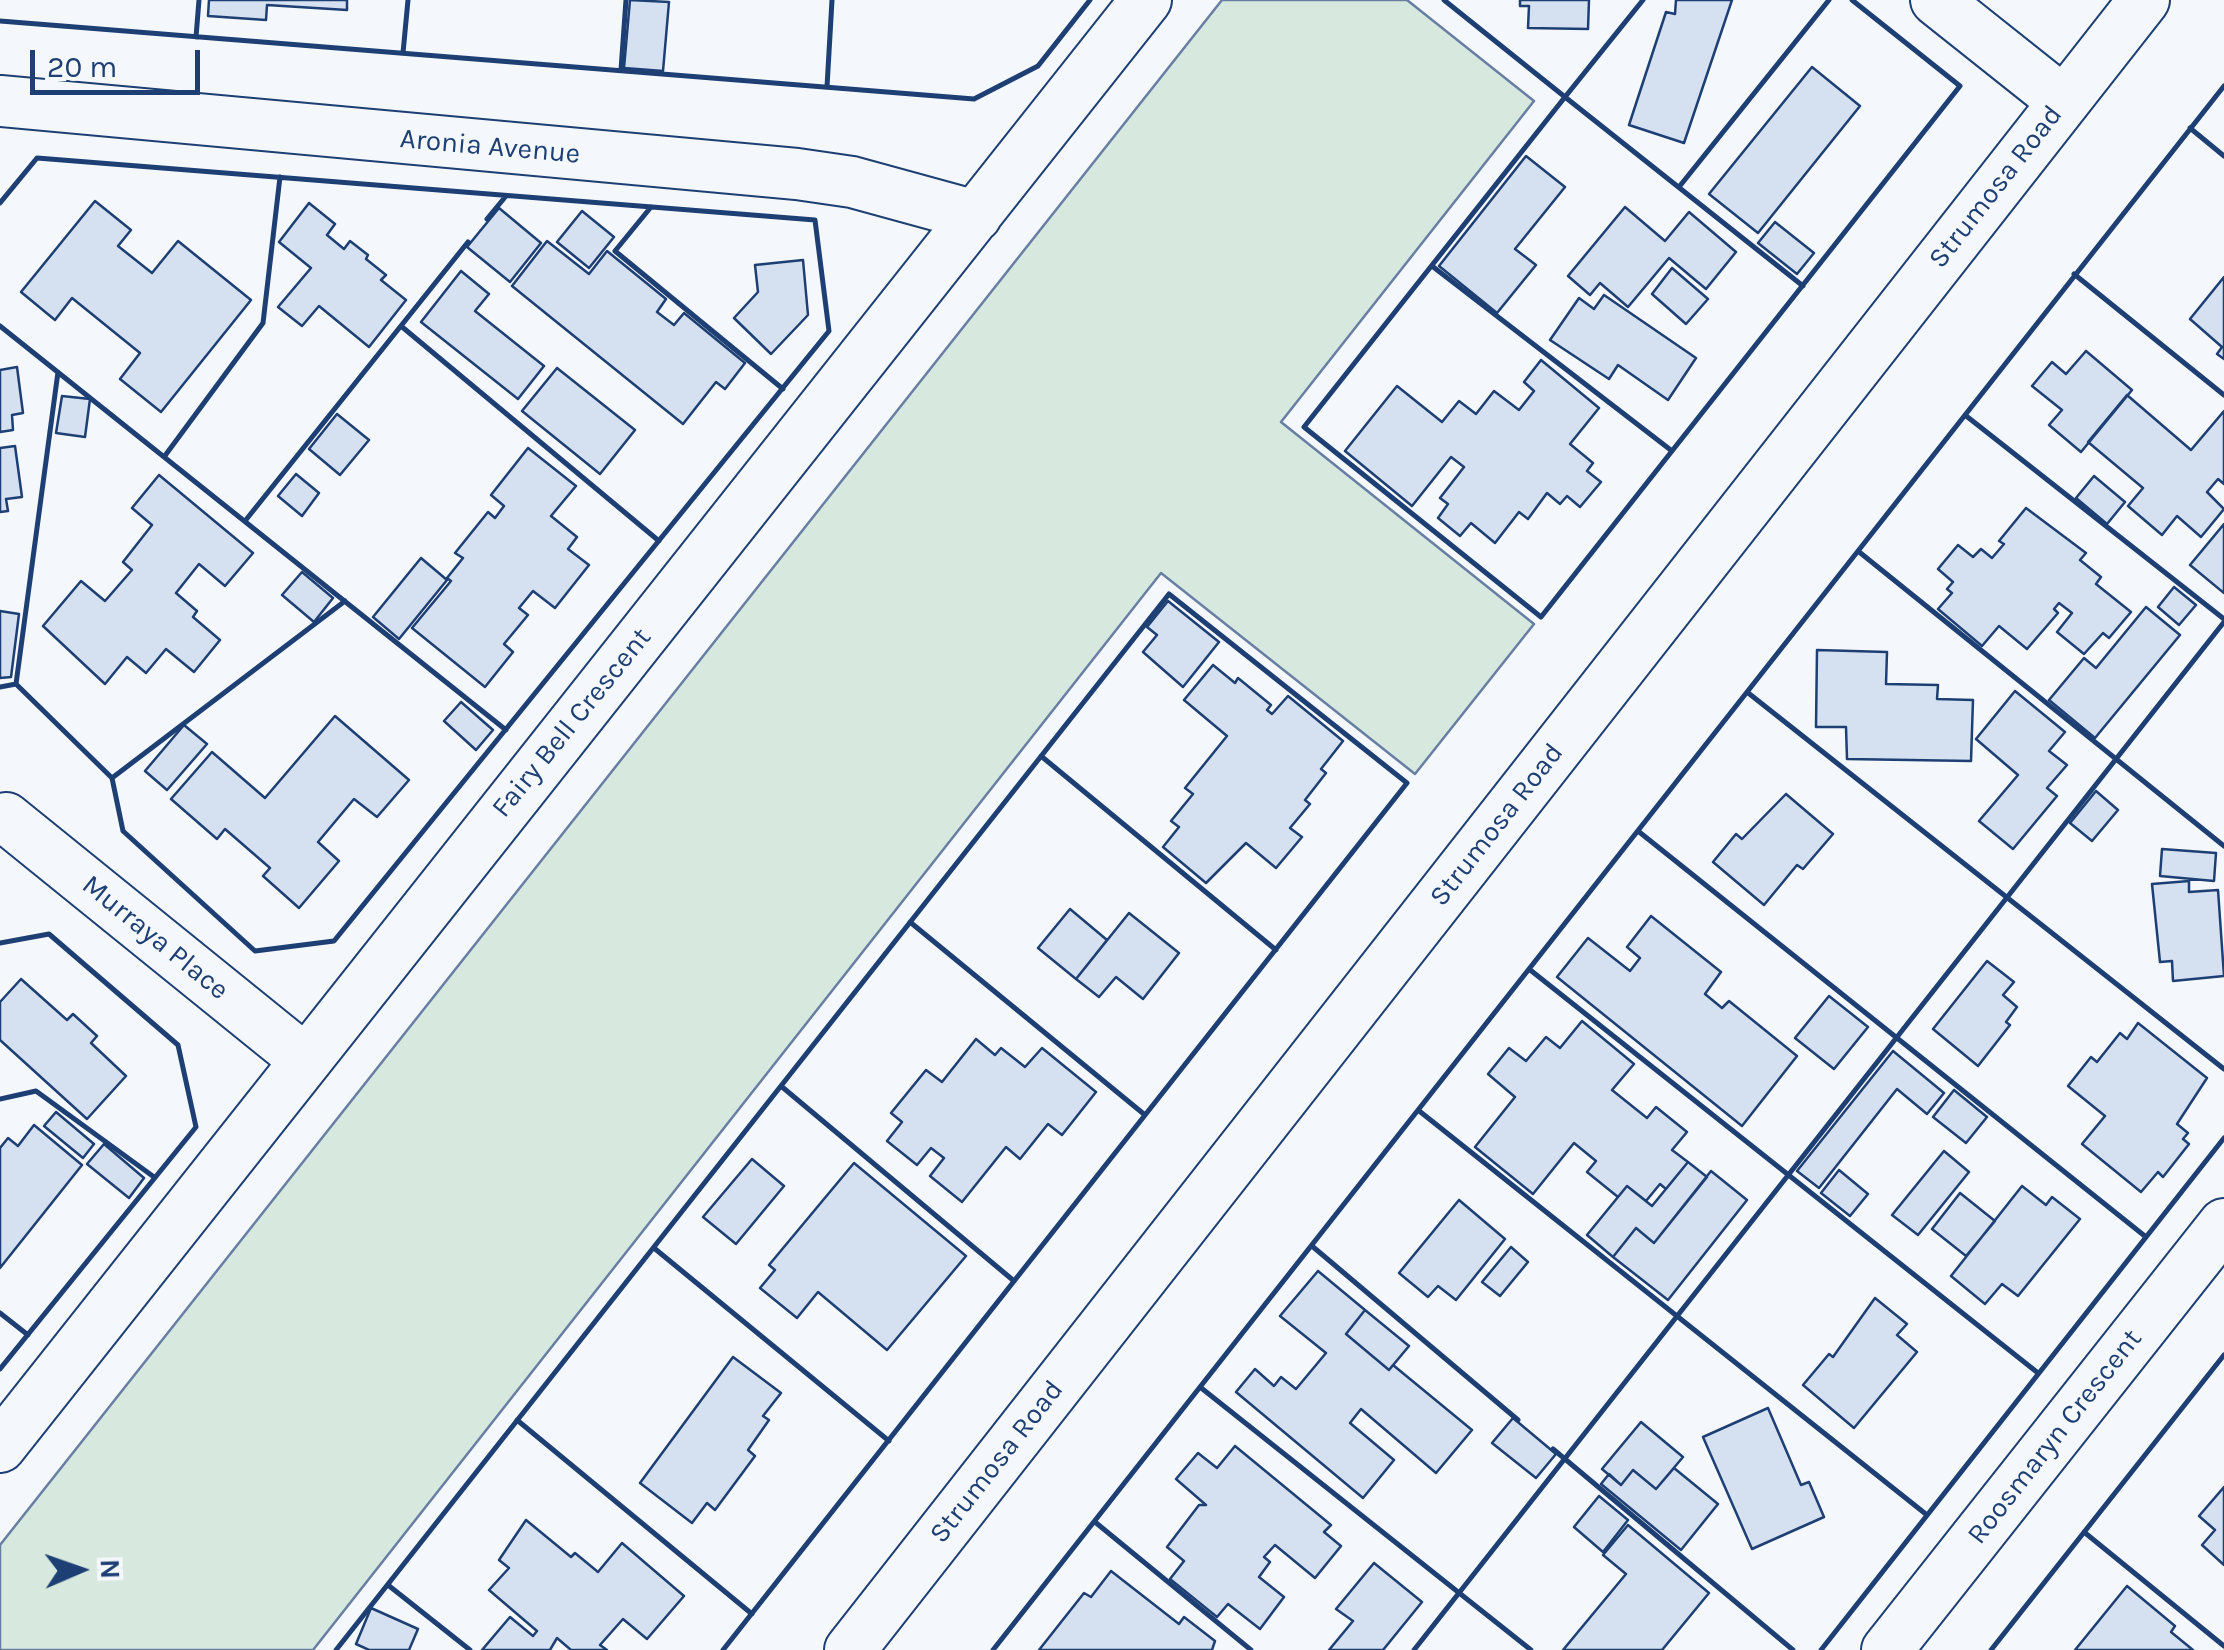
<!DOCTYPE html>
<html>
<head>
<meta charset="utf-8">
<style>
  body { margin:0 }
  #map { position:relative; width:2224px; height:1650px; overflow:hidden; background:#f4f7fb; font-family:Karla,sans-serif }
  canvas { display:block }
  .north { position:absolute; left:30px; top:1520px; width:100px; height:100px; -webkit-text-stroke:8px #f4f7fb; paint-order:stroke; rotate:88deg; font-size:28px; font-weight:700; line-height:40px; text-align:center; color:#1d3f73 }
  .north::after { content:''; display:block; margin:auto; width:35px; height:45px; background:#1d3f73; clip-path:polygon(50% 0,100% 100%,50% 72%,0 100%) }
  .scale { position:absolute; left:30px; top:50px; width:170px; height:45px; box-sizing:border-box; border:5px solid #1d3f73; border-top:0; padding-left:12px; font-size:30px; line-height:35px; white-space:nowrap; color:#1d3f73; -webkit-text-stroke:8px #f4f7fb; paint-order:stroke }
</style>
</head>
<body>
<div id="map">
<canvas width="2224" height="1650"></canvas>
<div class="north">N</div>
<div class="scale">20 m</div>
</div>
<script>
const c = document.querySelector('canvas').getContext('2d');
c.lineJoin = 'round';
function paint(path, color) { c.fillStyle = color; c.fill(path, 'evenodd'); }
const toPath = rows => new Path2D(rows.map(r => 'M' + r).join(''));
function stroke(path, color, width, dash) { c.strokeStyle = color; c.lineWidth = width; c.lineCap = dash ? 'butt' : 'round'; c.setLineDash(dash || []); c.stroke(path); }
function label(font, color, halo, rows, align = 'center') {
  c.font = font + ' Karla,sans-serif'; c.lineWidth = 8; c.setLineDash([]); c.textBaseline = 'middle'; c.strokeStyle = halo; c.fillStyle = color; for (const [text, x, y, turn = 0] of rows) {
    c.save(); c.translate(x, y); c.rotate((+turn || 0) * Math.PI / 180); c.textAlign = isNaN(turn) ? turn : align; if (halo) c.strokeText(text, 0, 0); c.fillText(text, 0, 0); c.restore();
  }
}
const green = toPath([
  [1222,0,1407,0,1534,101,1281,422,1534,624,1415,774,1161,573,313,1650,0,1650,0,1545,1222,0]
]);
paint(green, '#d7e8df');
stroke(green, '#687fa3', 2.5);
const building = toPath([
  [209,0,347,0,347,10,267,5,266,20,208,16,209,0],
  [630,0,669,2,663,71,624,68,630,0],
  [1520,0,1589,0,1588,29,1528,28,1529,6,1520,6,1520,0],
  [1676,0,1732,0,1684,143,1629,125,1666,12,1675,14,1676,0],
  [1812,67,1860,106,1758,233,1709,194,1812,67],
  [1526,156,1565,187,1515,249,1536,265,1497,313,1439,266,1526,156],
  [95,201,131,230,118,246,152,273,178,241,251,300,161,412,120,379,140,353,72,298,55,320,21,292,95,201],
  [309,203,335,224,327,235,344,249,350,241,368,255,366,259,386,275,381,280,406,300,369,347,319,306,302,326,278,307,311,268,279,242,309,203],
  [1625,207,1665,241,1689,212,1736,252,1706,289,1669,258,1628,307,1600,283,1590,295,1568,276,1625,207],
  [499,208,541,243,510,282,467,247,499,208],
  [582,211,614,237,589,268,557,242,582,211],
  [1775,222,1814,253,1797,274,1758,243,1775,222],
  [547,241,589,274,607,251,666,299,657,312,674,325,684,313,745,363,725,389,716,382,683,424,512,286,547,241],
  [803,260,808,315,771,354,734,318,758,292,755,265,803,260],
  [1672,268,1708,299,1686,324,1652,294,1672,268],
  [461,271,489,294,475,311,544,366,518,399,421,322,461,271],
  [2224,277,2224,359,2217,354,2222,347,2190,319,2224,277],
  [1604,295,1696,358,1668,400,1618,365,1609,379,1550,340,1579,298,1594,309,1604,295],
  [2086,351,2132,390,2081,452,2049,425,2062,410,2032,386,2052,362,2066,374,2086,351],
  [1541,360,1599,408,1570,444,1593,463,1587,471,1601,482,1580,507,1567,496,1560,504,1547,493,1528,519,1519,512,1495,543,1471,523,1460,536,1438,518,1448,504,1440,498,1464,467,1451,457,1412,506,1345,451,1397,386,1442,422,1459,401,1476,414,1494,391,1519,410,1534,391,1524,382,1541,360],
  [17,367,23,413,12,415,13,430,0,432,0,370,17,367],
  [557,368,635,430,600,474,522,411,557,368],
  [2127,395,2191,450,2224,411,2224,484,2218,479,2207,492,2224,509,2201,537,2177,516,2162,535,2128,506,2143,488,2088,442,2127,395],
  [62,396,90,399,85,437,56,433,62,396],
  [337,414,369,440,340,475,309,449,337,414],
  [15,446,22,497,6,499,8,511,0,512,0,448,15,446],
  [528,448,576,486,551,516,577,537,568,549,589,565,555,608,533,591,519,608,528,615,504,644,513,652,485,687,412,628,451,581,447,578,463,558,455,553,488,512,495,518,504,506,491,495,528,448],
  [296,474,319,493,302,516,278,496,296,474],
  [159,475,253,553,225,586,199,564,176,593,197,611,193,617,220,640,194,672,166,649,146,673,127,657,105,684,43,626,81,581,105,601,132,570,123,562,152,525,132,508,159,475],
  [2094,476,2125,502,2107,524,2076,498,2094,476],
  [2026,508,2086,553,2080,560,2101,577,2096,584,2131,612,2109,638,2103,633,2084,654,2057,632,2072,613,2059,603,2054,609,2058,613,2027,649,1999,626,1982,646,1938,609,1952,593,1947,589,1953,582,1938,569,1958,545,1973,557,1981,549,1992,558,2004,544,1999,541,2026,508],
  [2224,524,2224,593,2190,565,2224,524],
  [421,558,447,580,399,639,373,617,421,558],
  [302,572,333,598,314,622,282,595,302,572],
  [2174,587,2196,605,2179,625,2158,607,2174,587],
  [1168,601,1219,642,1183,687,1143,652,1157,635,1147,627,1168,601],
  [2146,607,2180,635,2095,738,2049,700,2084,658,2096,668,2146,607],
  [0,611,19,614,11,677,0,678,0,611],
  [1817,650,1887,652,1886,684,1938,685,1937,699,1973,700,1971,761,1847,759,1846,727,1816,727,1817,650],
  [1213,665,1235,683,1238,678,1271,705,1267,710,1272,714,1288,696,1343,741,1321,769,1326,773,1305,800,1310,804,1290,828,1302,837,1276,868,1246,843,1206,883,1163,847,1179,827,1171,821,1193,794,1185,788,1227,736,1184,700,1213,665],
  [2015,691,2065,732,2049,751,2067,765,2047,788,2057,796,2013,849,1979,821,2018,775,1976,739,2015,691],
  [461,702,493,730,476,750,444,721,461,702],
  [335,716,409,780,377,817,354,799,318,842,339,861,299,908,263,876,270,868,225,829,217,839,171,799,212,752,265,798,335,716],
  [184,725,207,744,167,790,145,771,184,725],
  [2096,791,2118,810,2092,841,2070,823,2096,791],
  [1786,794,1833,834,1803,869,1797,865,1764,905,1713,862,1736,834,1742,839,1786,794],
  [2162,849,2216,853,2214,881,2160,876,2162,849],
  [2189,881,2189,892,2218,890,2224,976,2173,981,2172,961,2160,962,2152,884,2189,881],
  [1070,909,1107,940,1076,979,1038,948,1070,909],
  [1129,913,1179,953,1143,999,1116,977,1099,997,1076,979,1129,913],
  [1651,916,1721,972,1705,994,1722,1008,1729,1001,1797,1056,1742,1126,1557,977,1588,938,1630,971,1640,958,1627,947,1651,916],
  [1987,961,2014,982,2003,995,2017,1007,2006,1022,2010,1025,1978,1066,1933,1029,1987,961],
  [21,979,67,1020,73,1014,97,1036,91,1043,126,1076,87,1119,0,1040,0,1002,21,979],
  [1829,996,1868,1027,1834,1069,1795,1038,1829,996],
  [1582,1021,1634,1064,1612,1090,1647,1118,1656,1107,1687,1132,1672,1150,1688,1162,1666,1189,1660,1184,1646,1201,1627,1186,1618,1197,1587,1172,1596,1161,1574,1143,1533,1194,1475,1147,1515,1097,1488,1074,1509,1048,1526,1061,1546,1037,1560,1048,1582,1021],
  [2138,1023,2207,1078,2177,1124,2188,1133,2183,1139,2189,1144,2163,1177,2158,1172,2141,1192,2082,1144,2105,1116,2068,1086,2091,1057,2097,1062,2120,1033,2127,1039,2138,1023],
  [976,1039,995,1055,1001,1048,1025,1067,1042,1048,1096,1092,1062,1135,1048,1124,1020,1159,1006,1147,962,1202,930,1176,944,1158,931,1148,917,1165,887,1141,902,1122,891,1113,926,1070,942,1082,976,1039],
  [1893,1051,1944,1093,1927,1114,1897,1089,1819,1188,1797,1171,1893,1051],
  [1954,1090,1987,1117,1966,1143,1933,1117,1954,1090],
  [56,1112,94,1144,83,1158,44,1126,56,1112],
  [34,1125,82,1165,0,1268,0,1148,8,1138,18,1146,34,1125],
  [104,1144,144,1178,129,1198,87,1164,104,1144],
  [1944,1151,1969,1172,1918,1235,1892,1215,1944,1151],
  [752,1159,784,1186,736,1244,703,1217,752,1159],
  [1688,1162,1707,1177,1654,1243,1636,1228,1613,1257,1587,1235,1627,1186,1652,1206,1688,1162],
  [854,1163,966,1256,887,1350,818,1292,797,1318,760,1288,775,1270,769,1265,854,1163],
  [1839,1170,1868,1194,1850,1216,1821,1193,1839,1170],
  [1711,1171,1747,1200,1668,1300,1613,1257,1636,1228,1654,1243,1711,1171],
  [2022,1186,2046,1205,2052,1197,2080,1219,2018,1296,2002,1284,1985,1304,1951,1276,2022,1186],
  [1960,1193,1995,1221,1966,1256,1932,1229,1960,1193],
  [1459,1200,1505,1239,1456,1300,1438,1286,1428,1297,1399,1273,1459,1200],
  [1511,1247,1528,1262,1500,1296,1482,1282,1511,1247],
  [1318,1271,1365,1310,1346,1334,1389,1370,1393,1365,1472,1430,1436,1473,1361,1409,1350,1423,1394,1460,1363,1498,1236,1392,1255,1369,1274,1386,1281,1377,1296,1389,1326,1353,1280,1316,1318,1271],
  [1875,1298,1907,1324,1897,1335,1917,1352,1854,1428,1803,1385,1829,1354,1833,1357,1875,1298],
  [1365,1310,1409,1346,1389,1370,1346,1334,1365,1310],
  [733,1357,781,1393,763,1416,769,1420,748,1450,755,1456,715,1510,707,1503,692,1523,640,1483,733,1357],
  [1768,1408,1801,1485,1809,1482,1824,1517,1752,1549,1703,1437,1768,1408],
  [1513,1418,1556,1454,1536,1478,1492,1443,1513,1418],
  [1641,1422,1683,1457,1656,1489,1633,1470,1621,1485,1602,1469,1641,1422],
  [1235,1446,1331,1525,1324,1532,1341,1546,1315,1578,1275,1545,1264,1557,1270,1562,1259,1577,1284,1597,1260,1629,1228,1604,1217,1617,1170,1579,1184,1561,1167,1547,1199,1505,1206,1505,1176,1479,1198,1453,1217,1468,1235,1446],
  [1674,1468,1718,1504,1681,1550,1601,1484,1609,1474,1621,1485,1633,1470,1656,1489,1674,1468],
  [2224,1487,2224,1565,2202,1545,2215,1530,2199,1516,2224,1487],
  [1599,1496,1628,1520,1603,1552,1574,1527,1599,1496],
  [526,1520,571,1557,575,1553,598,1572,622,1543,684,1596,647,1639,623,1619,600,1645,607,1650,571,1650,557,1638,550,1650,482,1650,510,1617,533,1636,537,1631,489,1590,509,1568,499,1560,526,1520],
  [1628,1525,1709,1593,1662,1650,1563,1650,1626,1574,1603,1555,1628,1525],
  [1374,1563,1422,1602,1383,1650,1329,1650,1353,1621,1336,1609,1374,1563],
  [1111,1571,1179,1624,1184,1617,1215,1641,1212,1650,1039,1650,1084,1593,1091,1597,1111,1571],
  [2127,1586,2175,1626,2171,1632,2193,1650,2075,1650,2127,1586],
  [371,1608,418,1629,409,1650,369,1650,356,1644,371,1608]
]);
paint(building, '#d5e0f0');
stroke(building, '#1d3f73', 2.5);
const minor = toPath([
  [1936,0,2063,101],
  [0,101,797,174,852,182,976,216],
  [6,818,304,1059],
  [0,1447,1146,0],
  [850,1650,2144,0],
  [1887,1650,2224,1224]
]);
stroke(minor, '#1d3f73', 54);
stroke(minor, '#f4f7fb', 50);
stroke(toPath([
  [1444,0,1565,97,1304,427,1541,617,1960,86,1852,0],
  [1643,0,1565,97,1803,286],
  [0,21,974,99,1038,66,1090,0],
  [196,37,199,0],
  [403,53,408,0],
  [621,70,626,0],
  [827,87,832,0],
  [2190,128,2224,156],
  [1679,187,1829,0],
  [0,203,37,158,815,220,829,331,334,941,255,951,123,831,112,778,16,684,0,687],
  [651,207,615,251,783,389],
  [487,219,506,196],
  [1432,266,1672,451],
  [2074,274,2224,395],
  [0,326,506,730],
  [401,326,659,541],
  [1965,415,2224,619],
  [164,457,263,323,280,177],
  [245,521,468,242],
  [1858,551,2224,846],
  [16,684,58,372],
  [1747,692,2224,1069],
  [1041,756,1276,950],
  [112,778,345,601],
  [1638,831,2146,1237],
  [910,922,1145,1115],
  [0,943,49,934,178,1045,196,1127,0,1369],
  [1529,969,2038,1373],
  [781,1086,1014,1281],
  [0,1099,36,1091,154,1177],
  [1418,1110,1927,1515],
  [1312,1246,1518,1420],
  [654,1248,889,1441],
  [0,1313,28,1335],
  [1200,1387,1531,1650],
  [517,1420,752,1614],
  [1553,1449,1793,1650],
  [1095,1522,1251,1650],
  [2084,1532,2224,1646],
  [388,1585,470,1650],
  [336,1650,1169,594,1407,783,723,1650],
  [993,1650,2224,86],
  [1414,1650,2224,622],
  [1821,1650,2224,1138],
  [1991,1650,2224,1355]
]), '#1d3f73', 5);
label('28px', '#1d3f73', '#f4f7fb', [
  ["Aronia Avenue",490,147,5],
  ["Strumosa Road",1996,187,-52],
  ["Fairy Bell Crescent",572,723,-51],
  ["Strumosa Road",1497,825,-52],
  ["Murraya Place",155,938,39],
  ["Roosmaryn Crescent",2055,1437,-52],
  ["Strumosa Road",997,1462,-52]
]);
</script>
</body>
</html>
